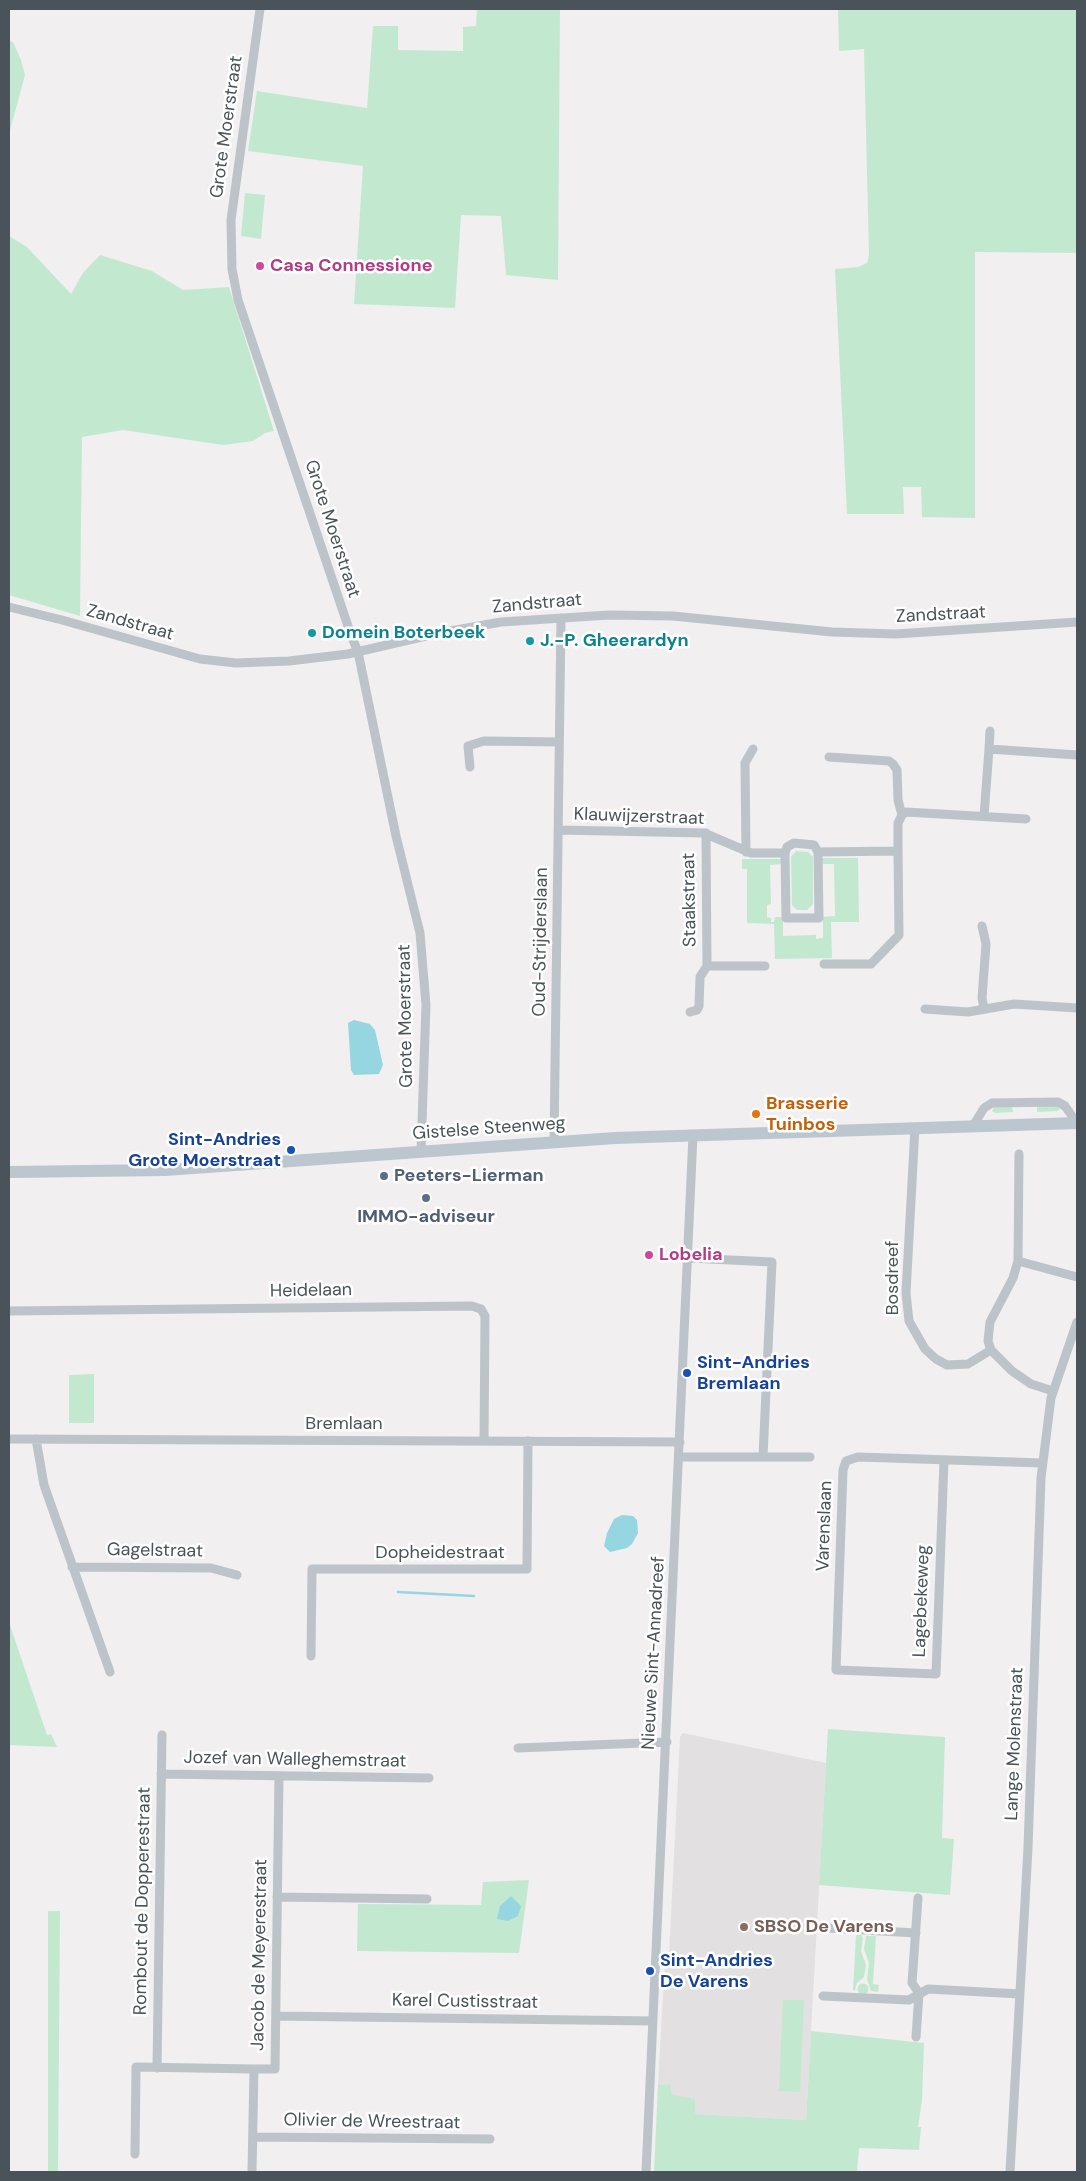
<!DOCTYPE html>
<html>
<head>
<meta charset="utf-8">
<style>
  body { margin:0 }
  #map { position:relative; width:1086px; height:2181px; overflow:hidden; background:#f1efef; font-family:"DM Sans",sans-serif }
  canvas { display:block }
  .frame { position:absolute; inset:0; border:10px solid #495359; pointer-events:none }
</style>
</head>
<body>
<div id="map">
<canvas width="1086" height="2181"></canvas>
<div class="frame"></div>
</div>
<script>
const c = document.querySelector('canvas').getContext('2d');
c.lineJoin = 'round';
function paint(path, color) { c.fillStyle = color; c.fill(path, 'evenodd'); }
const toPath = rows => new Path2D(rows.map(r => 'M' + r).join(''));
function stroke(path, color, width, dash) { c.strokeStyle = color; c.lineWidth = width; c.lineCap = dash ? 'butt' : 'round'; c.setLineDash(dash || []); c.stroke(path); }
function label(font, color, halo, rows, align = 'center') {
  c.font = font + ' "DM Sans",sans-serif'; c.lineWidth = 5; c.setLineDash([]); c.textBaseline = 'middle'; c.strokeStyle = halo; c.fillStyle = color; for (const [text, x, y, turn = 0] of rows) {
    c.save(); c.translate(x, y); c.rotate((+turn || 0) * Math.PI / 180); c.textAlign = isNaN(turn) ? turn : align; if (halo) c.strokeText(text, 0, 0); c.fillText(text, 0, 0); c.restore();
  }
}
paint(toPath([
  [683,1733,826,1763,806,2120,695,2114,672,2095,671,2085,658,2084,665,1961,669,1955,680,1737]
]), '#e2e0e0');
paint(toPath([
  [477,9,560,9,558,280,506,275,501,216,461,215,455,308,354,304,363,166,248,151,257,91,367,108,373,26,398,26,398,50,463,51,463,27,476,26],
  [838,9,1077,9,1077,253,975,252,975,518,922,517,921,487,903,487,904,514,847,514,835,269,858,267,867,263,869,255,864,49,839,51],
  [9,41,13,42,21,60,25,75,9,134],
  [245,193,265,195,261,239,241,236],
  [9,236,27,247,71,294,83,273,100,255,152,271,183,290,229,287,274,431,265,433,253,441,223,445,123,430,82,437,80,616,9,595],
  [796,851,808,852,813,857,813,904,807,910,797,910,792,905,791,857],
  [822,858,858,858,859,922,831,922,832,958,775,959,774,924,747,923,747,869,742,869,742,859,781,859,782,864,770,865,771,904,767,905,767,917,771,918,771,922,774,922,775,917,783,917,783,936,816,935,816,939,823,938,823,917,835,916,834,864,822,864],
  [1037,1106,1057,1106,1060,1109,1058,1111,1037,1112],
  [994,1107,1012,1107,1013,1112,995,1113,992,1111],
  [94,1374,94,1423,69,1423,69,1375],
  [9,1622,47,1735,51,1734,57,1747,9,1745],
  [828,1729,945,1737,942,1838,954,1839,950,1895,819,1885],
  [529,1880,519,1953,357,1951,358,1904,481,1905,483,1882],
  [48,1911,60,1911,58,2172,48,2172],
  [856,1935,861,1935,863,1938,861,1951,866,1965,864,1977,857,1983,855,1990,853,1990],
  [866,1936,876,1936,873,1984,879,1985,878,1992,871,1991,867,1979,869,1963,864,1949],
  '857.5 1989a5.5 5.5 0 1 1 11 0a5.5 5.5 0 1 1-11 0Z',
  [783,2000,804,2000,800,2092,779,2091],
  [811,2031,924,2043,922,2100,918,2127,921,2127,919,2150,859,2148,857,2172,654,2172,658,2084,671,2085,672,2095,695,2099,695,2114,806,2120]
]), '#c2e9cf');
paint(toPath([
  [354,1020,370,1024,375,1030,383,1065,379,1074,354,1075,351,1070,348,1023],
  [622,1515,633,1516,637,1520,638,1533,632,1544,627,1548,610,1552,604,1546,607,1533,614,1519],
  [511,1896,521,1906,518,1916,508,1921,497,1919,500,1906]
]), '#95d6e1');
stroke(toPath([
  [398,1592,474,1596]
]), '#95d6e1', 2.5);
stroke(toPath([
  [260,9,231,220,232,269,238,300,351,635,358,652,396,836,420,933,426,1005,421,1151],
  [9,607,62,620,200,659,236,663,289,661,348,654,439,633,501,622,609,615,673,616,832,632,896,634,1077,622],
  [989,749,990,731],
  [829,757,889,761,893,764,897,770,898,800,902,815],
  [470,767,468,746,484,741,559,742],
  [984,816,989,749,1077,755],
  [558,830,704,833,751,853,785,853,787,847,794,843,814,845,818,852,898,851,898,823,902,815,906,812,1026,819],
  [746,852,745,763,753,749],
  [785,853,786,918,819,918,818,852],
  [982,926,986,944,982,998,984,1009],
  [824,964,871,964,899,935,898,851],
  [707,966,765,966],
  [925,1009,968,1012,1014,1004,1077,1008],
  [690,1012,697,1010,699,1006,700,977,707,966,706,833],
  [973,1126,984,1108,992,1103,1058,1102,1065,1106,1077,1123],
  [915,1127,906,1293,909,1321,925,1349,936,1359,947,1365,968,1364,991,1350],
  [554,1142,561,618],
  [1019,1154,1018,1261,1013,1278,990,1322,988,1341,991,1350,1012,1371,1031,1384,1053,1391],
  [689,1258,772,1262,763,1456],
  [1018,1261,1077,1277],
  [9,1311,472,1306,481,1309,485,1316,484,1441],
  [9,1439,680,1442],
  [36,1439,44,1485,110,1672],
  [679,1457,810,1457],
  [944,1460,936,1674,836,1670,843,1470,846,1461,858,1457,1042,1463],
  [72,1567,211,1568,237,1575],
  [311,1656,312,1569,527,1569,528,1441],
  [518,1748,667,1742],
  [161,1774,429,1778],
  [277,1897,427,1899],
  [828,1928,916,1933],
  [823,1996,909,2000,928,1989,1020,1994],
  [276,2016,653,2021],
  [916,2037,919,1993,912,1983,918,1898],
  [157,2068,162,1735],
  [253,2137,490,2139],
  [135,2154,136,2067,254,2069],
  [252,2172,254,2069,275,2069,279,1776],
  [646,2172,693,1135],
  [1010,2172,1028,1848,1041,1478,1051,1398,1077,1322]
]), '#bcc3c9', 9);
stroke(toPath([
  [9,1172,165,1170,615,1138,1077,1123]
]), '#bcc6ce', 12);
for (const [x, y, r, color] of [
  [260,266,5,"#d1479c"],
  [312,633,5,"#0f9aa8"],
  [530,641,5,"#0f9aa8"],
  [756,1114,5,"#e8710a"],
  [291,1150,5,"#1a4fb4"],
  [384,1176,5,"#5c6f8a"],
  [426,1198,5,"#5c6f8a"],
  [649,1255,5,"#d1479c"],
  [687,1373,5,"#1a4fb4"],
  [744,1927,5,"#8d6e63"],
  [650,1971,5,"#1a4fb4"]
]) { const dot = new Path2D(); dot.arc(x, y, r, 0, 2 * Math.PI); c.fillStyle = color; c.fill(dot); stroke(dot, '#fff', 2); }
label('18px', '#495359', '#fff', [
  ["Grote Moerstraat",227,127,-82],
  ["Grote Moerstraat",332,529,72],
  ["Zandstraat",537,604,-5],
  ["Zandstraat",941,615,-3],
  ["Zandstraat",130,623,16],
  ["Klauwijzerstraat",639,817,2],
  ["Staakstraat",690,900,-91],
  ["Oud-Strijderslaan",541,942,-89],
  ["Grote Moerstraat",406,1016,-91],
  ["Gistelse Steenweg",489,1129,-4],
  ["Bosdreef",893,1278,-90],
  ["Heidelaan",311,1291,-1],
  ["Bremlaan",344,1424],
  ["Varenslaan",825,1526,-88],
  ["Gagelstraat",155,1551,1],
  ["Dopheidestraat",440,1553],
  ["Lagebekeweg",922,1601,-88],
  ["Nieuwe Sint-Annadreef",654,1653,-87],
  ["Lange Molenstraat",1015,1744,-88],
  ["Jozef van Walleghemstraat",295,1760,1],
  ["Rombout de Dopperestraat",143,1901,-89],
  ["Jacob de Meyerestraat",260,1955,-89],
  ["Karel Custisstraat",465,2002,1],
  ["Olivier de Wreestraat",372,2122,1]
]);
label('bold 18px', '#b23c85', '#fff', [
  ["Casa Connessione",270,266],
  ["Lobelia",659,1255]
], 'left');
label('bold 18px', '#0d838f', '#fff', [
  ["Domein Boterbeek",322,633],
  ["J.-P. Gheerardyn",540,641]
], 'left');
label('bold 18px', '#c56008', '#fff', [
  ["Brasserie",766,1104],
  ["Tuinbos",766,1125]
], 'left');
label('bold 18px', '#164399', '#fff', [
  ["Sint-Andries",281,1140,"right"],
  ["Grote Moerstraat",281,1161,"right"],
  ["Sint-Andries",697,1363],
  ["Bremlaan",697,1384],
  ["Sint-Andries",660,1961],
  ["De Varens",660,1982]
], 'left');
label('bold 18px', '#4e5e75', '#fff', [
  ["Peeters-Lierman",394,1176],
  ["IMMO-adviseur",426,1217,"center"]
], 'left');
label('bold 18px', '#785e54', '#fff', [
  ["SBSO De Varens",754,1927]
], 'left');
</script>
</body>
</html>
